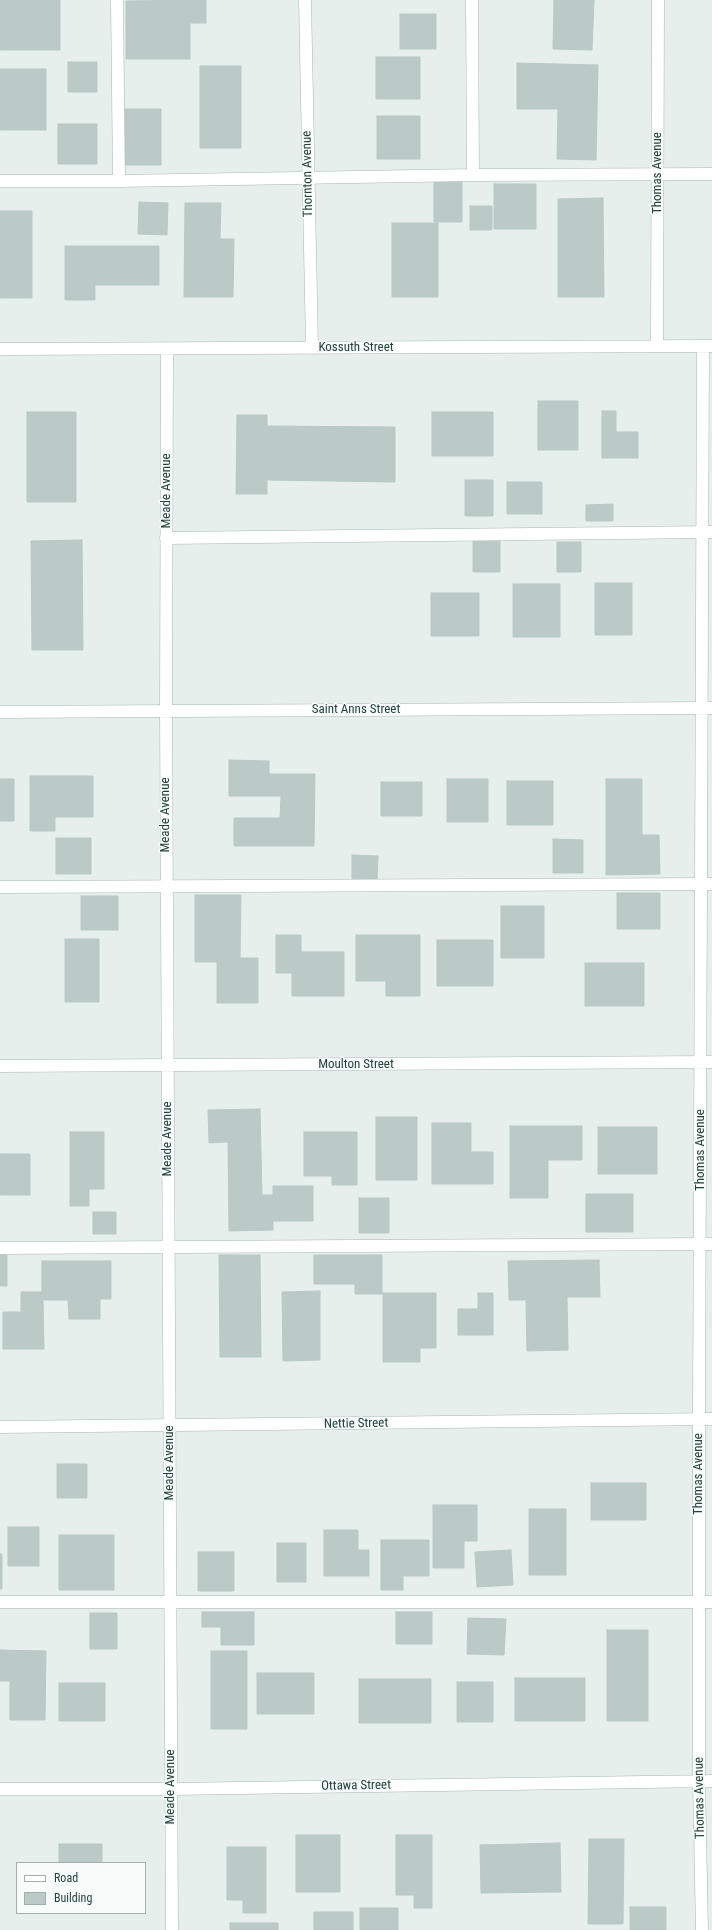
<!DOCTYPE html>
<html>
<head>
<meta charset="utf-8">
<style>
  body { margin:0 }
  #map { position:relative; width:712px; height:1930px; overflow:hidden; background:#e6efec; font-family:"Roboto Condensed",sans-serif }
  canvas { display:block }
  .legend { position:absolute; left:16px; top:1862px; width:130px; height:52px; box-sizing:border-box; background:#f7fbf9; border:1px solid #a2b1af; margin:0; padding:5px 7px; list-style:none; font-size:12px; color:#23423f }
  .legend li { display:flex; align-items:center; gap:8px; height:20px }
  .legend b { width:20px; border:1px solid #a2b1af }
</style>
</head>
<body>
<div id="map">
<canvas width="712" height="1930"></canvas>
<ul class="legend">
<li><b style="height:5px;background:#fff"></b>Road</li>
<li><b style="height:11px;background:#bbcac6"></b>Building</li>
</ul>
</div>
<script>
const c = document.querySelector('canvas').getContext('2d');
c.lineJoin = 'round';
function paint(path, color) { c.fillStyle = color; c.fill(path, 'evenodd'); }
const toPath = rows => new Path2D(rows.map(r => 'M' + r).join(''));
function stroke(path, color, width, dash) { c.strokeStyle = color; c.lineWidth = width; c.lineCap = dash ? 'butt' : 'round'; c.setLineDash(dash || []); c.stroke(path); }
function label(font, color, halo, rows, align = 'center') {
  c.font = font + ' "Roboto Condensed",sans-serif'; c.lineWidth = 3; c.setLineDash([]); c.textBaseline = 'middle'; c.strokeStyle = halo; c.fillStyle = color; for (const [text, x, y, turn = 0] of rows) {
    c.save(); c.translate(x, y); c.rotate((+turn || 0) * Math.PI / 180); c.textAlign = isNaN(turn) ? turn : align; if (halo) c.strokeText(text, 0, 0); c.fillText(text, 0, 0); c.restore();
  }
}
const building = toPath([
  [0,0,60,0,60,50,0,50,0,0],
  [206,0,206,23,190,23,190,59,126,59,126,1,206,0],
  [554,0,594,0,592,50,553,49,554,0],
  [400,14,436,14,436,49,400,49,400,14],
  [376,57,420,57,420,99,376,99,376,57],
  [68,62,97,62,97,92,68,92,68,62],
  [517,63,598,65,596,160,557,159,558,109,517,109,517,63],
  [200,66,241,66,241,148,200,148,200,66],
  [0,69,46,69,46,130,0,130,0,69],
  [125,109,161,109,161,165,125,165,125,109],
  [377,116,420,116,420,159,377,159,377,116],
  [58,124,97,124,97,164,58,164,58,124],
  [434,181,462,181,462,222,434,222,434,181],
  [494,184,536,184,536,229,494,229,494,184],
  [603,198,604,297,558,297,558,199,603,198],
  [139,202,168,203,167,235,138,234,139,202],
  [185,203,221,203,220,239,234,239,233,297,184,297,185,203],
  [470,206,492,206,492,230,470,230,470,206],
  [0,211,32,211,32,298,0,298,0,211],
  [392,223,438,223,438,297,392,297,392,223],
  [65,246,159,246,159,285,95,285,95,300,65,300,65,246],
  [538,401,578,401,578,450,538,450,538,401],
  [602,411,616,411,616,432,638,432,638,458,602,458,602,411],
  [27,412,76,412,76,502,27,502,27,412],
  [432,412,493,412,493,456,432,456,432,412],
  [237,415,267,415,267,426,395,427,395,482,267,480,267,494,236,494,237,415],
  [465,480,493,480,493,516,465,516,465,480],
  [507,482,542,482,542,514,507,514,507,482],
  [613,504,613,521,586,521,586,505,613,504],
  [82,540,83,650,32,650,31,541,82,540],
  [473,540,500,540,500,572,473,572,473,540],
  [557,542,581,542,581,572,557,572,557,542],
  [595,583,632,583,632,635,595,635,595,583],
  [513,584,560,584,560,637,513,637,513,584],
  [431,593,479,593,479,636,431,636,431,593],
  [229,760,269,761,269,774,315,774,314,846,234,846,234,818,280,818,281,796,229,796,229,760],
  [30,776,93,776,93,817,55,817,55,831,30,831,30,776],
  [0,779,14,779,14,821,0,821,0,779],
  [447,779,488,779,488,822,447,822,447,779],
  [606,779,642,779,642,835,659,835,660,874,606,875,606,779],
  [507,781,553,781,553,825,507,825,507,781],
  [381,782,422,782,422,816,381,816,381,782],
  [56,838,91,838,91,874,56,874,56,838],
  [553,839,583,840,583,873,553,873,553,839],
  [352,855,378,856,377,879,352,879,352,855],
  [617,893,660,893,660,929,617,929,617,893],
  [195,895,241,895,240,958,258,958,258,1003,217,1003,217,962,195,962,195,895],
  [81,896,118,896,118,930,81,930,81,896],
  [501,906,544,906,544,958,501,958,501,906],
  [276,935,301,935,301,952,344,952,344,996,292,996,292,973,276,973,276,935],
  [356,935,420,935,420,996,386,996,386,981,356,981,356,935],
  [65,939,99,939,99,1002,65,1002,65,939],
  [437,940,493,940,493,986,437,986,437,940],
  [585,963,644,963,644,1006,585,1006,585,963],
  [260,1109,262,1195,273,1195,273,1186,313,1186,313,1221,273,1221,273,1230,229,1231,228,1142,209,1143,208,1110,260,1109],
  [376,1117,417,1117,417,1180,376,1180,376,1117],
  [432,1123,471,1123,471,1152,493,1152,493,1184,432,1184,432,1123],
  [510,1126,582,1126,582,1160,548,1160,548,1198,510,1198,510,1126],
  [598,1127,657,1127,657,1174,598,1174,598,1127],
  [70,1132,104,1132,104,1189,89,1189,89,1206,70,1206,70,1132],
  [304,1132,357,1132,357,1185,332,1185,332,1176,304,1176,304,1132],
  [0,1154,30,1154,30,1195,0,1195,0,1154],
  [586,1194,633,1194,633,1232,586,1232,586,1194],
  [359,1198,389,1198,389,1233,359,1233,359,1198],
  [93,1212,116,1212,116,1234,93,1234,93,1212],
  [0,1255,7,1255,7,1286,0,1286,0,1255],
  [219,1255,260,1255,261,1357,220,1357,219,1255],
  [314,1255,382,1255,382,1294,355,1294,355,1284,314,1284,314,1255],
  [599,1260,600,1297,567,1297,568,1350,527,1351,526,1300,509,1300,508,1261,599,1260],
  [42,1261,111,1261,111,1299,100,1299,100,1319,69,1319,68,1300,43,1300,44,1349,3,1349,3,1312,21,1312,21,1292,42,1292,42,1261],
  [320,1291,320,1360,283,1361,282,1292,320,1291],
  [383,1293,436,1293,436,1348,420,1348,420,1362,383,1362,383,1293],
  [478,1293,493,1293,493,1335,458,1335,458,1309,478,1309,478,1293],
  [57,1464,87,1464,87,1498,57,1498,57,1464],
  [591,1483,646,1483,646,1520,591,1520,591,1483],
  [433,1505,477,1505,477,1541,464,1541,464,1568,433,1568,433,1505],
  [529,1509,566,1509,566,1575,529,1575,529,1509],
  [8,1527,39,1527,39,1566,8,1566,8,1527],
  [324,1530,358,1530,358,1550,369,1550,369,1576,324,1576,324,1530],
  [59,1535,114,1535,114,1590,59,1590,59,1535],
  [381,1540,429,1540,429,1576,403,1576,403,1590,381,1590,381,1540],
  [277,1543,306,1543,306,1582,277,1582,277,1543],
  [511,1550,513,1585,477,1587,475,1552,511,1550],
  [198,1552,234,1552,234,1591,198,1591,198,1552],
  [0,1554,2,1554,2,1589,0,1589,0,1554],
  [202,1612,254,1612,254,1645,221,1645,221,1627,202,1627,202,1612],
  [396,1612,432,1612,432,1644,396,1644,396,1612],
  [90,1613,117,1613,117,1649,90,1649,90,1613],
  [468,1618,506,1619,504,1655,467,1654,468,1618],
  [607,1630,648,1630,648,1721,607,1721,607,1630],
  [0,1650,46,1651,45,1720,10,1720,10,1681,0,1681,0,1650],
  [211,1651,247,1651,247,1729,211,1729,211,1651],
  [257,1673,314,1673,314,1714,257,1714,257,1673],
  [515,1678,585,1678,585,1721,515,1721,515,1678],
  [359,1679,431,1679,431,1723,359,1723,359,1679],
  [457,1682,493,1682,493,1722,457,1722,457,1682],
  [59,1683,105,1683,105,1721,59,1721,59,1683],
  [296,1835,340,1835,340,1892,296,1892,296,1835],
  [396,1835,432,1835,432,1908,414,1908,414,1895,396,1895,396,1835],
  [589,1839,624,1839,623,1924,588,1924,589,1839],
  [560,1843,561,1892,481,1893,480,1845,560,1843],
  [59,1844,102,1844,102,1863,59,1863,59,1844],
  [227,1847,266,1847,266,1913,243,1913,243,1900,227,1900,227,1847],
  [630,1907,666,1907,666,1930,630,1930,630,1907],
  [360,1908,398,1908,398,1930,360,1930,360,1908],
  [314,1912,353,1912,353,1930,314,1930,314,1912],
  [230,1923,278,1923,278,1930,230,1930,230,1923]
]);
paint(building, '#bbcac6');
stroke(building, '#b7c9c5', 1);
const service = toPath([
  [472,0,473,175],
  [0,181,119,181,117,0],
  [119,181,473,175,712,174],
  [166,538,712,532],
  [0,887,712,884],
  [0,1248,712,1244],
  [0,1602,712,1602]
]);
const minor = toPath([
  [305,0,312,348],
  [657,345,658,0],
  [0,349,712,346],
  [167,349,166,711,172,1930],
  [0,712,712,708],
  [0,1066,712,1062],
  [0,1427,712,1419],
  [0,1789,171,1789,712,1781],
  [702,1930,699,1781,699,1419,703,346]
]);
stroke(service, '#a8b8b5', 13);
stroke(minor, '#a8b8b5', 13);
stroke(service, '#fff', 12);
stroke(minor, '#fff', 12);
label('13px', '#23423f', '#f7fbf9', [
  ["Thomas Avenue",658,173,-90],
  ["Thornton Avenue",308,174,-91],
  ["Kossuth Street",356,348],
  ["Meade Avenue",167,491,-90],
  ["Saint Anns Street",356,710],
  ["Meade Avenue",166,815,-90],
  ["Moulton Street",356,1065],
  ["Meade Avenue",168,1139,-90],
  ["Thomas Avenue",701,1150,-90],
  ["Nettie Street",356,1424,-1],
  ["Meade Avenue",170,1463,-90],
  ["Thomas Avenue",699,1474,-90],
  ["Ottawa Street",356,1786,-1],
  ["Meade Avenue",171,1787,-90],
  ["Thomas Avenue",700,1798,-91]
]);
</script>
</body>
</html>
